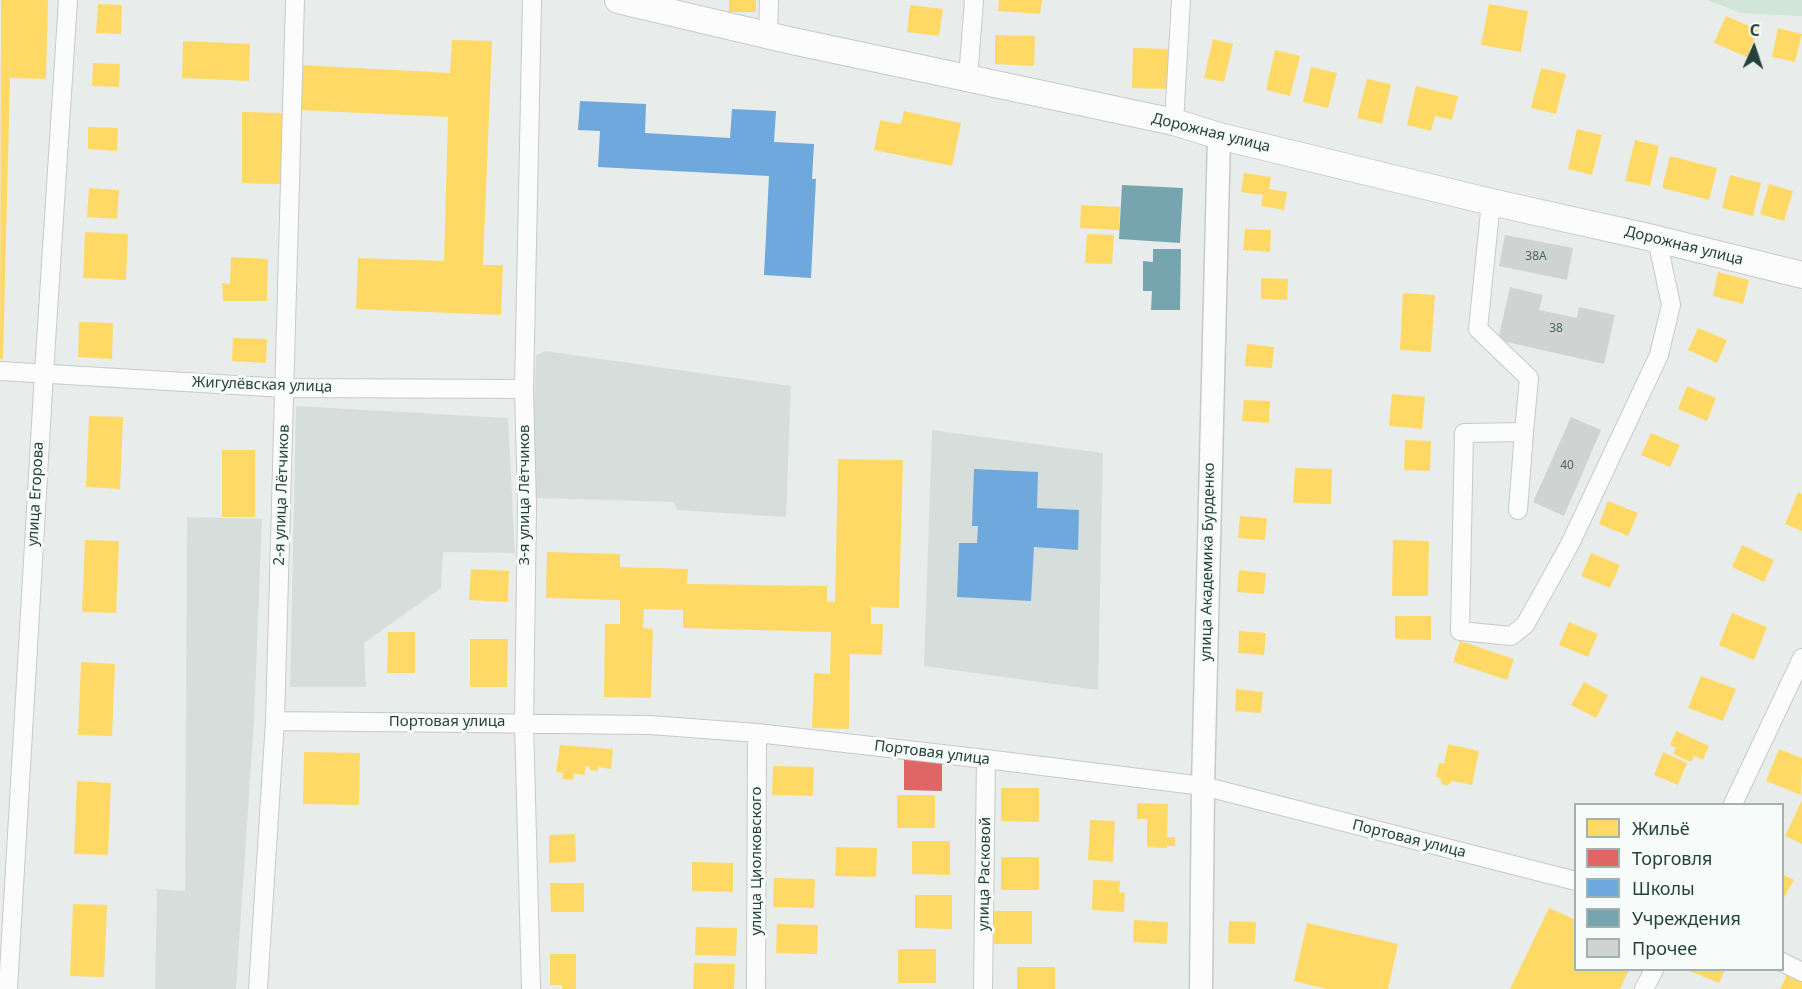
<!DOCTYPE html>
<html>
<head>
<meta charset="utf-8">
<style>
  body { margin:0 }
  #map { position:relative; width:1802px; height:989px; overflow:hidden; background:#e8edeb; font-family:"Noto Sans",sans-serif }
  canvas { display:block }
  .legend { position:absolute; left:1574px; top:803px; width:210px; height:168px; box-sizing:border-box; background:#f7fbf9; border:2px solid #a3b1ad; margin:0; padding:8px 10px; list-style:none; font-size:18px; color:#24423a }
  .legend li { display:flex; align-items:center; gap:12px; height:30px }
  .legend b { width:30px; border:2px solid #a3b1ad }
  .north { position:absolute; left:1724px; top:18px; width:60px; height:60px; -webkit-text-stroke:4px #f7fbf9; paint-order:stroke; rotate:3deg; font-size:16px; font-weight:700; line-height:24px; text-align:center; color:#24423a }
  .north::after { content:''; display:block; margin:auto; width:21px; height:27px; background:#24423a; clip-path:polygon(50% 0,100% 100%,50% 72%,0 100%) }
</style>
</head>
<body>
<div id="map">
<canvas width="1802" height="989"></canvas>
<ul class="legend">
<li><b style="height:16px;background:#ffd966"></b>Жильё</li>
<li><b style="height:16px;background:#e06666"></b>Торговля</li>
<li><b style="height:16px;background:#6fa8dc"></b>Школы</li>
<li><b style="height:16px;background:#76a5af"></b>Учреждения</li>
<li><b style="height:16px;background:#cfd4d2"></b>Прочее</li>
</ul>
<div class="north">С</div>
</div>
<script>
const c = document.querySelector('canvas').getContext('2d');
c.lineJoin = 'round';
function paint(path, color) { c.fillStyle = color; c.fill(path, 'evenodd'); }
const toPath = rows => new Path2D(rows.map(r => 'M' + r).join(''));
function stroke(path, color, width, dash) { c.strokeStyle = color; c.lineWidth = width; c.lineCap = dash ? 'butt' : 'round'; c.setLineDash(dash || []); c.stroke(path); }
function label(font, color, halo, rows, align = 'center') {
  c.font = font + ' "Noto Sans",sans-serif'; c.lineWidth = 6; c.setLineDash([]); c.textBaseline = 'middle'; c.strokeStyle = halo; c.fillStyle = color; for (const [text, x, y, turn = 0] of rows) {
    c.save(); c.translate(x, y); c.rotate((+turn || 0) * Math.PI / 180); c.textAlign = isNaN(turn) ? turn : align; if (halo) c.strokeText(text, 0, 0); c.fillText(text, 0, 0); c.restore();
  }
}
paint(toPath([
  [545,351,791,386,786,517,677,510,673,502,536,498,532,458,536,355],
  [296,406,508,418,515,553,443,552,441,588,364,643,366,687,290,687],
  [932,430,1103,453,1098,690,924,666],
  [187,517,262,519,254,720,236,989,155,989,157,889,185,891]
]), '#d6dedb');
paint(toPath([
  [1707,0,1802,0,1802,16,1741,13]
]), '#d1e6d8');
paint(toPath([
  [1,0,48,0,46,79,10,78,3,359,0,359],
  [729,0,756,0,756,12,729,12],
  [999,0,1042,0,1040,14,998,11],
  [98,4,122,5,121,34,96,33],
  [1489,4,1528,11,1521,52,1481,45],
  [910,5,943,9,939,36,907,32],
  [1726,16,1758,30,1747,57,1714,43],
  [1778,28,1802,34,1795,62,1772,57],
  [995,35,1035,36,1034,66,995,64],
  [1213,39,1233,44,1224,82,1204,78],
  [452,40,492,41,483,265,503,265,501,315,356,309,358,258,444,261,448,117,299,110,301,65,450,73],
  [183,41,250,44,249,81,182,78],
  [1133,48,1171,49,1171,89,1132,88],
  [1275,50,1300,56,1290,96,1266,90],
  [93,63,120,64,119,87,92,86],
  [1311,67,1337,73,1328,108,1303,102],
  [1541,68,1566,74,1556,114,1531,108],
  [1367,79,1391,84,1382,124,1357,118],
  [1416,86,1458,96,1452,120,1435,116,1431,131,1407,125],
  [904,111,961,123,952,166,874,150,880,120,901,124],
  [242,112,282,113,281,184,242,183],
  [88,127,118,128,117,151,88,149],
  [1577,129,1602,135,1592,175,1568,169],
  [1635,140,1659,146,1650,186,1625,181],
  [1670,156,1717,168,1709,200,1662,188],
  [1244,173,1271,177,1269,189,1287,192,1284,210,1261,206,1263,195,1241,192],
  [1730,175,1761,183,1753,216,1722,208],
  [1769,184,1793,191,1784,221,1760,214],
  [89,188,119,190,117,219,87,217],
  [1081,205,1120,207,1119,230,1080,228],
  [1245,229,1271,230,1270,252,1243,250],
  [85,232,128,234,126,280,83,278],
  [1087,234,1114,235,1112,264,1085,263],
  [231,257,268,259,267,301,223,301,222,283,230,284],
  [1718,272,1749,280,1743,304,1713,296],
  [1261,278,1288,279,1287,300,1261,299],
  [1403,293,1435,295,1431,352,1400,350],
  [79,322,113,323,112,359,78,357],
  [1698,328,1727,340,1717,363,1688,350],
  [233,338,267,339,266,363,232,361],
  [1247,344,1274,347,1272,368,1245,366],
  [1687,386,1716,398,1707,421,1678,409],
  [1392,394,1425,397,1422,429,1389,426],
  [1244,400,1270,401,1269,423,1242,421],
  [89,416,123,417,120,489,86,487],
  [1651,433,1680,445,1670,467,1641,455],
  [1405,440,1431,441,1430,471,1404,470],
  [222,450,255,450,255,517,222,517],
  [838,459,903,460,899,608,871,607,871,624,883,624,882,655,850,654,849,729,812,728,814,673,830,674,831,632,683,628,683,610,644,609,643,628,653,629,651,698,604,697,605,624,620,624,620,600,546,598,547,552,620,554,620,567,688,569,687,584,827,586,827,601,835,602],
  [1295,468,1332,469,1331,504,1293,503],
  [1798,492,1802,494,1802,531,1785,524],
  [1608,501,1638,513,1628,536,1599,524],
  [1240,516,1267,518,1265,540,1238,538],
  [85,540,119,541,116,613,82,612],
  [1393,540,1429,541,1428,596,1392,596],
  [1742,545,1774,560,1764,582,1732,567],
  [1591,553,1620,565,1610,588,1581,576],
  [471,569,509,571,508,602,469,600],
  [1239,570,1266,573,1264,594,1237,592],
  [1732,613,1767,627,1754,660,1719,645],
  [1395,616,1431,616,1431,640,1395,639],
  [1569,622,1598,634,1588,657,1559,645],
  [1239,631,1266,633,1264,655,1238,653],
  [388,632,415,632,415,673,387,673],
  [470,639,508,639,507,687,470,687],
  [1460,641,1514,659,1507,680,1453,662],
  [81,662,115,664,112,736,78,735],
  [1701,676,1736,689,1723,721,1688,708],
  [1584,682,1608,695,1596,718,1571,705],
  [1236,689,1263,692,1261,713,1235,711],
  [1676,731,1709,746,1703,760,1694,756,1691,762,1673,754,1676,748,1670,745],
  [1448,744,1479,751,1472,785,1452,781,1447,786,1442,784,1440,778,1436,777,1439,763,1444,764],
  [560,745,613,749,611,769,598,767,598,771,590,770,590,767,585,766,585,775,574,774,573,780,562,779,563,773,556,772],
  [1779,749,1802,758,1801,795,1766,781],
  [304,752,360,753,359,805,303,804],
  [1663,752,1687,763,1678,785,1654,775],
  [773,766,814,767,813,796,772,795],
  [77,781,111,783,108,855,74,854],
  [1001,788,1039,788,1039,822,1001,821],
  [897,795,935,795,935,828,897,828],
  [1802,800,1802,844,1785,836],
  [1137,803,1168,804,1167,837,1175,837,1175,846,1167,846,1167,848,1147,847,1147,819,1137,819],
  [1090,820,1115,821,1113,862,1088,860],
  [575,834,576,862,549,863,549,835],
  [912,841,950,841,950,875,912,874],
  [836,847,877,848,876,877,835,876],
  [1001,857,1039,857,1039,890,1001,890],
  [692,862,733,863,733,892,692,891],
  [1782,874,1794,880,1782,901],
  [774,878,815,879,814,908,773,907],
  [1093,880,1120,881,1119,892,1125,893,1124,912,1092,910],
  [550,883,584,883,584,912,551,912],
  [915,895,952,895,952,929,915,928],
  [73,904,107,905,104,977,70,976],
  [1549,908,1576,920,1576,970,1629,970,1620,989,1510,989],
  [994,911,1032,911,1032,944,994,944],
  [1134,920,1168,922,1167,944,1133,942],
  [1229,921,1256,922,1255,944,1228,943],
  [1307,923,1398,944,1388,989,1327,989,1294,981],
  [777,924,818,925,817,954,776,953],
  [696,927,737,928,736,956,695,955],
  [898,949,936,949,936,983,898,983],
  [550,954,576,954,576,989,562,989,562,985,550,985],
  [694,963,735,964,734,989,693,989],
  [1017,967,1055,967,1055,989,1017,989],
  [1687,970,1725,970,1719,983],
  [1787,975,1802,982,1802,989,1780,989]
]), '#ffd966');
paint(toPath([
  [904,757,942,757,942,791,904,790]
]), '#e06666');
paint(toPath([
  [580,101,646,104,645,133,730,138,732,109,776,111,774,142,814,144,812,179,816,179,811,278,764,275,769,176,598,167,600,131,578,130],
  [974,469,1038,472,1037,508,1079,510,1078,550,1034,547,1031,601,957,597,959,543,977,543,978,526,972,526]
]), '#6fa8dc');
paint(toPath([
  [1122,185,1183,188,1180,243,1119,239],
  [1153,249,1181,249,1180,310,1151,310,1152,291,1143,291,1143,261,1153,262]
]), '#76a5af');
paint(toPath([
  [1505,235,1573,248,1567,280,1499,266],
  [1510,287,1543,295,1539,310,1577,318,1579,307,1615,315,1604,364,1498,340],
  [1571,417,1601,430,1564,516,1533,502]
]), '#cfd4d2');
const minor = toPath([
  [768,35,769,0],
  [968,78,974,0],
  [1174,122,1181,0],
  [1491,202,1478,329,1529,378,1524,432,1464,433,1460,631,1511,636,1525,625,1570,544,1659,355,1671,305,1657,239],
  [0,371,285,388,524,389],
  [1518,510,1524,432],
  [275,721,650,725,757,733,986,759,1203,786,1576,881],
  [1733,804,1802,658],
  [1782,962,1802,972],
  [8,989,44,373,68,0],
  [258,989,275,721,295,0],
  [531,989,524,723,527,506,524,389,532,0],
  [756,989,757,733],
  [983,989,986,759],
  [1644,989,1654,970]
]);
const tertiary = toPath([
  [1201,989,1203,786,1219,136]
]);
const secondary = toPath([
  [618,0,788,40,1174,122,1219,136,1491,202,1657,239,1802,275]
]);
stroke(minor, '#c5cac8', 20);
stroke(tertiary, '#c5cac8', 25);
stroke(secondary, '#c3cbc8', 28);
stroke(minor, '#fcfcfc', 18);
stroke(tertiary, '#fcfcfc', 22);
stroke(secondary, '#fcfcfc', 26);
label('12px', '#506761', null, [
  ["38А",1536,257],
  ["38",1556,329],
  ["40",1567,466]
]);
label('15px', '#24423a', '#f7fbf9', [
  ["Дорожная улица",1211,133,14],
  ["Дорожная улица",1684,246,14],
  ["Жигулёвская улица",262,385,2],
  ["улица Егорова",36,494,-87],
  ["2-я улица Лётчиков",282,495,-88],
  ["3-я улица Лётчиков",525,495,-90],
  ["улица Академика Бурденко",1208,562,-89],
  ["Портовая улица",447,722],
  ["Портовая улица",932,753,7],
  ["Портовая улица",1409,839,14],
  ["улица Циолковского",757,861,-90],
  ["улица Расковой",985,874,-89]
]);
</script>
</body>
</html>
